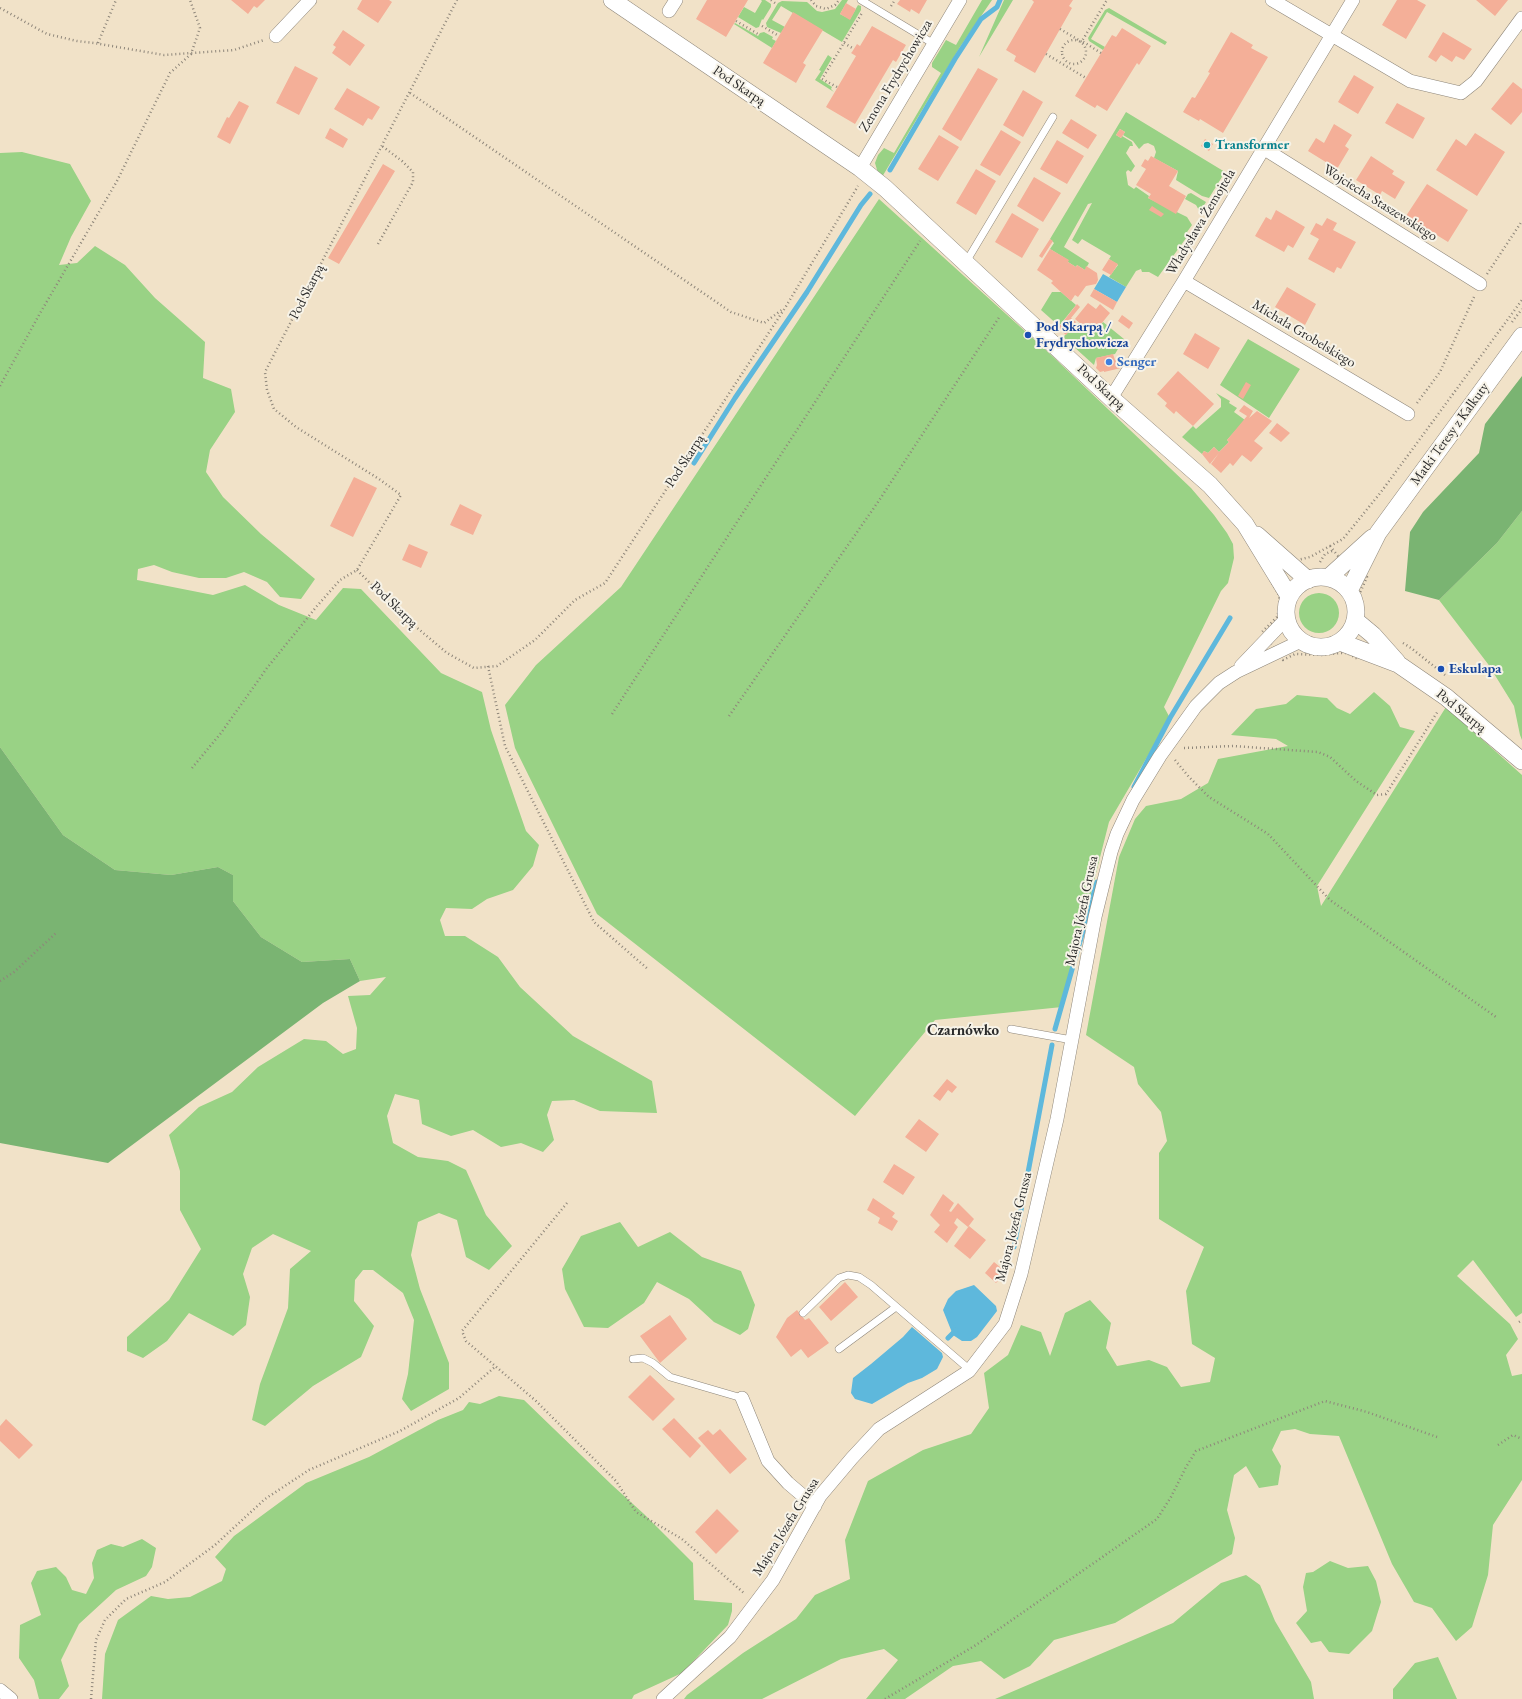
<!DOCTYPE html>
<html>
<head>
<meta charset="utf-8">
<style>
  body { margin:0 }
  canvas { display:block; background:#f1e2c8 }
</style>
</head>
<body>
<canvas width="1522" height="1699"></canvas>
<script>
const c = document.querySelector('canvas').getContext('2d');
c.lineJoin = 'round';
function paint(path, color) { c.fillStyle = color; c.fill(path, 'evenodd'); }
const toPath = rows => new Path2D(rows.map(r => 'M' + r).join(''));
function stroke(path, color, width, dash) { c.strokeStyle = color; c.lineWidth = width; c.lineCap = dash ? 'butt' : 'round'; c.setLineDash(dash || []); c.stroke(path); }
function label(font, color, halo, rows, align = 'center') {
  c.font = font + ' "EB Garamond",serif'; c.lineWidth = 4; c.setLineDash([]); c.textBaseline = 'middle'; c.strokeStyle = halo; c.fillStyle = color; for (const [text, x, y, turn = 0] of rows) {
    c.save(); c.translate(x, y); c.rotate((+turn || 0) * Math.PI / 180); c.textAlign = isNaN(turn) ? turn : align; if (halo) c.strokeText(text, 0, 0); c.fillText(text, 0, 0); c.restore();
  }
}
paint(toPath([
  [761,0,765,0,771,4,771,7,763,20,762,19,759,27,756,28,738,17,744,7,755,13,762,1],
  [842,0,848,0,840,14,850,19,858,5,861,6,861,10,842,42,781,6,772,20,785,27,781,33,767,27,766,23,778,3,782,1,807,2,817,11,822,12,835,9],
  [982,0,992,0,960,47,882,177,878,173,875,163,878,155,884,148,894,153,941,73,932,67,932,63,946,40,956,45],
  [1004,0,1013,0,979,57],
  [1109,8,1155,35,1167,42,1165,45,1107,12,1091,39,1105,47,1103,50,1089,41,1088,38,1105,10],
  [735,23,758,36,760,33,764,32,773,37,772,39,776,41,772,48,734,24],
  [828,55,832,58,820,79,832,87,831,89,834,92,815,80,821,71,819,70],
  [1126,112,1225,172,1209,198,1202,196,1176,180,1178,171,1154,158,1156,152,1154,146,1148,143,1144,144,1139,149,1133,141,1123,135,1125,132,1120,129,1116,135,1121,138,1122,136,1132,142,1133,146,1130,146,1126,153,1135,166,1131,172,1128,170,1126,172,1128,185,1134,189,1136,187,1149,196,1148,198,1187,217,1192,225,1187,232,1189,234,1158,277,1149,272,1142,272,1141,269,1136,271,1126,287,1109,277,1118,265,1109,259,1111,256,1082,239,1078,244,1072,240,1092,203,1088,204,1064,247,1089,263,1085,270,1077,265,1076,267,1068,262,1068,260,1050,249,1054,243,1050,239],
  [22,152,70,164,91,201,71,237,59,265,77,263,95,246,125,265,155,298,205,342,203,378,231,389,235,412,210,450,206,472,223,497,261,534,315,579,301,599,280,597,267,582,244,572,226,578,199,578,172,572,154,565,138,569,137,580,213,595,245,585,279,605,316,620,343,588,361,589,441,673,482,692,491,730,526,831,539,845,533,866,513,890,487,899,472,909,446,908,440,920,445,936,465,936,498,957,520,987,573,1036,652,1081,657,1113,600,1111,574,1100,552,1101,547,1115,554,1140,543,1152,521,1143,501,1147,473,1130,451,1136,422,1124,419,1100,395,1094,387,1116,393,1143,418,1157,448,1161,466,1170,486,1215,512,1246,489,1270,466,1257,457,1220,439,1213,418,1222,411,1255,420,1289,449,1363,449,1389,411,1411,402,1399,408,1374,414,1320,403,1293,373,1270,363,1270,355,1280,354,1301,374,1326,361,1357,313,1386,265,1426,252,1420,260,1384,288,1308,290,1269,311,1251,273,1234,252,1248,243,1274,250,1297,246,1325,233,1336,189,1313,167,1341,143,1358,127,1351,127,1337,169,1300,201,1249,180,1210,180,1171,169,1135,199,1107,232,1092,258,1067,304,1039,326,1041,343,1054,356,1049,357,1028,348,996,370,995,386,977,360,981,350,959,302,962,261,937,233,901,233,875,218,867,171,875,115,870,63,835,0,747,0,153],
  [1191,193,1206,202,1200,212,1196,205,1185,199,1188,194],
  [879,199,1048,352,1191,488,1214,515,1227,533,1233,544,1234,558,1228,583,1221,591,1164,707,1170,718,1109,822,1062,1007,935,1020,855,1116,597,914,515,748,505,705,536,665,621,587],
  [1052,292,1061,292,1076,305,1059,326,1041,310],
  [1103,322,1124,339,1115,354,1096,358,1094,365,1063,337,1079,323,1093,334],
  [1248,339,1300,369,1269,418,1220,385],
  [1216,393,1230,401,1229,403,1237,408,1234,412,1245,420,1227,440,1229,442,1219,452,1214,447,1208,453,1204,451,1202,454,1182,437,1193,426,1196,429,1221,407,1221,399],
  [1522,511,1522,740,1520,735,1514,706,1488,664,1439,600,1497,543],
  '1299 613a20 20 0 1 1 40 0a20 20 0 1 1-40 0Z',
  [1374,692,1390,706,1400,727,1415,731,1317,886,1321,906,1446,707,1522,775,1522,1313,1516,1317,1473,1260,1457,1276,1510,1324,1518,1339,1506,1355,1512,1376,1522,1374,1522,1480,1493,1525,1488,1575,1472,1627,1456,1641,1432,1608,1414,1602,1392,1564,1339,1436,1310,1434,1295,1429,1281,1431,1272,1450,1281,1466,1278,1485,1259,1488,1246,1466,1234,1475,1227,1510,1235,1538,1232,1554,1115,1623,1054,1640,1030,1666,1004,1679,981,1661,953,1666,905,1699,866,1699,898,1660,884,1649,841,1659,762,1699,684,1699,687,1695,743,1653,796,1619,815,1595,850,1579,845,1540,868,1481,923,1450,971,1434,989,1408,984,1373,1008,1355,1021,1325,1041,1332,1050,1356,1065,1313,1090,1300,1111,1323,1106,1348,1117,1366,1149,1360,1167,1367,1181,1387,1210,1382,1215,1358,1192,1344,1186,1291,1204,1247,1159,1219,1159,1153,1167,1141,1161,1112,1138,1084,1134,1067,1086,1035,1119,857,1135,819,1146,806,1181,799,1208,783,1218,759,1288,746,1276,739,1231,735,1256,709,1286,704,1297,695,1327,698,1337,708,1350,714],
  [620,1222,638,1247,670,1232,702,1257,741,1271,755,1305,748,1329,740,1335,714,1322,689,1299,657,1282,644,1303,608,1328,584,1327,565,1289,562,1269,581,1236],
  [499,1396,524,1400,612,1485,644,1514,693,1563,694,1600,732,1603,732,1611,728,1625,682,1673,634,1695,632,1699,102,1699,105,1654,118,1620,151,1596,168,1599,190,1597,222,1581,226,1569,215,1557,234,1536,306,1483,369,1457,438,1420,463,1410,469,1402,480,1404],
  [142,1539,156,1548,152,1567,146,1576,116,1590,79,1624,61,1660,69,1686,59,1699,39,1699,34,1680,19,1658,20,1625,41,1615,31,1583,37,1571,56,1567,66,1577,72,1590,86,1594,94,1578,92,1563,97,1550,111,1544,123,1547],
  [1330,1561,1348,1568,1368,1566,1376,1581,1381,1602,1372,1631,1349,1654,1329,1652,1321,1641,1311,1643,1296,1623,1307,1611,1303,1587,1306,1573,1313,1572],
  [1246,1575,1260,1585,1275,1621,1311,1682,1314,1699,995,1699,1173,1623,1221,1583],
  [1438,1657,1457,1699,1393,1699,1393,1689,1415,1663]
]), '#99d285');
paint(toPath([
  [1522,376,1522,511,1497,543,1439,600,1405,591,1410,532,1423,512,1479,453,1485,424],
  [0,747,63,835,115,870,171,875,218,867,233,875,233,901,261,937,302,962,350,959,360,981,323,1003,108,1163,0,1143]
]), '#7ab472');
paint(toPath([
  [1103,274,1126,287,1117,302,1094,289],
  [974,1285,996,1306,997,1311,977,1337,971,1341,962,1341,953,1335,943,1310,948,1299,956,1291],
  [912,1327,942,1353,943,1357,937,1369,922,1378,908,1383,872,1404,855,1399,851,1393,853,1378,871,1364,903,1337]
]), '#5eb8dc');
stroke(toPath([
  [890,170,955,59,981,19,997,7,1000,0],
  [694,463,735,398,807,292,861,205,870,194],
  [1134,787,1170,718,1230,618],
  [1055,1029,1097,882],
  [1014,1247,1052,1045],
  [948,1338,956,1330]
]), '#5eb8dc', 5);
paint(toPath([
  [231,0,265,0,257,8,254,6,248,14],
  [362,0,389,0,392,2,378,23,357,9],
  [707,0,748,0,726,37,696,19],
  [900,0,927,0,919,14,911,9,910,12,897,4],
  [1032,0,1073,0,1069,6,1072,8,1035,73,1014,61,1016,56,1006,50,1034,2],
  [1397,0,1417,0,1426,5,1406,39,1382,25],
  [1476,0,1508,0,1495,16],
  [846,3,856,9,850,20,840,14],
  [793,12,823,30,803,63,806,65,796,83,763,63],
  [872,26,906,45,896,62,893,60,855,124,826,107,856,56,851,53,852,52,857,44,860,46],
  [1122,28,1151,46,1139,65,1137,63,1107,111,1097,105,1095,108,1075,96,1112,35,1116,37],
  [343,30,365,45,350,66,332,53,336,47,333,45],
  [1231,32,1253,45,1251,48,1268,57,1223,133,1200,119,1199,121,1183,112,1192,97,1195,98,1210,73,1208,72],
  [1443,32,1472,49,1464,60,1456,56,1452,62,1441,55,1436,62,1428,57],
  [295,66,318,78,299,115,276,103],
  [978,68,998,79,961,141,942,129],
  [1354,75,1374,87,1358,114,1338,102],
  [1513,82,1522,89,1522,112,1511,125,1491,109],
  [347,88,380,107,372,120,368,118,363,126,334,109],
  [1023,90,1043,102,1023,137,1003,125],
  [239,101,249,106,230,144,217,137,227,117,229,118],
  [1397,103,1425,118,1413,139,1385,123],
  [1071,119,1097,135,1088,149,1062,133],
  [1334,124,1352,135,1345,146,1349,149,1337,169,1308,151,1316,138,1324,143],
  [330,128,348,139,343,148,325,138],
  [1120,129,1125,132,1121,138,1116,135],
  [1001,130,1021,142,1000,176,980,165],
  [1475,133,1505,152,1477,196,1436,170,1456,139,1466,146],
  [939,135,959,147,938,181,918,169],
  [1205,139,1213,144,1209,151,1201,146],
  [1057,140,1084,156,1067,184,1040,169],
  [1151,156,1178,171,1169,186,1186,196,1176,214,1148,198,1151,194,1136,185,1146,169,1141,166,1145,159,1148,161],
  [1371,156,1394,171,1392,174,1405,182,1395,199,1382,191,1380,195,1356,180],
  [383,164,395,171,339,264,328,258],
  [976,169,996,181,976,215,956,203],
  [1034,177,1061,193,1043,222,1017,206],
  [1427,184,1468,210,1448,242,1406,216],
  [1152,206,1164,214,1161,217,1149,210],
  [1276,210,1305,227,1293,248,1288,245,1284,252,1255,236,1266,217,1271,220],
  [1012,213,1039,229,1022,258,995,242],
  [1327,218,1337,223,1333,230,1356,242,1341,269,1337,267,1334,273,1308,259,1319,239,1310,234,1316,223,1322,226],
  [1050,239,1053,241,1042,258,1039,256],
  [1050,249,1069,260,1068,262,1076,267,1077,265,1085,270,1086,266,1097,273,1098,280,1096,284,1086,286,1078,297,1075,295,1071,301,1051,283,1053,281,1037,270],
  [1109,259,1118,264,1111,275,1102,270],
  [1287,287,1316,304,1305,325,1275,307],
  [1094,289,1117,302,1113,310,1090,296],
  [1088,303,1096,309,1100,304,1110,313,1093,334,1075,319],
  [1077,304,1080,307,1071,318,1076,322,1066,335,1058,328],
  [1122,315,1133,323,1129,329,1118,321],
  [1195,333,1220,348,1208,369,1183,354],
  [1113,354,1115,360,1120,358,1122,366,1121,368,1104,372,1104,371,1100,372,1096,368,1097,365,1096,358],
  [1178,371,1214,404,1193,426,1176,411,1174,414,1165,406,1167,403,1157,394],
  [1246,382,1251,385,1243,399,1238,396],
  [1244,405,1253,411,1249,418,1257,411,1272,421,1254,441,1263,448,1251,462,1242,455,1233,466,1230,463,1221,473,1211,464,1219,453,1210,464,1202,454,1204,451,1208,453,1214,447,1219,452,1229,442,1227,440,1247,416,1239,411],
  [1277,423,1290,433,1281,442,1269,433],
  [354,477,377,488,353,537,330,526],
  [460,504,482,515,473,535,450,525],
  [409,544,428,552,421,568,402,560],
  [947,1079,957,1087,952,1093,948,1090,940,1101,933,1096],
  [919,1119,939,1134,926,1152,905,1137],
  [894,1164,915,1177,903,1195,883,1182],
  [943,1194,954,1203,949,1211,951,1212,958,1203,974,1219,968,1227,957,1218,954,1223,958,1227,947,1243,934,1232,940,1225,930,1215],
  [873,1198,895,1213,892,1217,898,1221,892,1231,878,1223,880,1218,867,1210],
  [969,1226,986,1240,970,1259,954,1246],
  [994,1262,1006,1272,996,1283,985,1273],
  [845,1282,858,1297,831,1321,819,1307],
  [797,1310,805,1320,809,1318,829,1343,808,1358,801,1349,791,1357,776,1337,787,1318],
  [670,1315,687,1339,660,1363,640,1336],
  [650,1375,675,1399,653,1421,628,1397],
  [674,1418,701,1446,690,1458,662,1429],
  [6,1419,33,1445,19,1459,0,1441,0,1426],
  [720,1429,747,1459,730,1474,698,1438,708,1430,713,1435],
  [717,1509,739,1531,716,1554,695,1532]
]), '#f4af98');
const service = toPath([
  [861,0,934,44],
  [966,262,1053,117],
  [1011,1029,1072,1040],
  [803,1313,839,1278,848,1275,859,1277,871,1285,970,1370],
  [839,1349,896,1307],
  [633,1359,643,1358,653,1363,670,1377,742,1398]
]);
const minor = toPath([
  [1272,0,1410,81,1461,93,1476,81,1522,18],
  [669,11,676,0],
  [276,36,310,0],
  [1263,148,1480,284],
  [860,168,960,0],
  [1184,281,1408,414],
  [1111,398,1184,281,1353,0],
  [1241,666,1286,619],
  [742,1398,768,1461,788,1483,815,1506],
  [0,1690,11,1699],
  [663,1699,730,1637,773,1580,820,1496,852,1458,879,1429,969,1371,1005,1324,1021,1274,1057,1119,1095,917,1111,852,1117,834,1133,800,1160,756,1196,706,1219,683,1236,672,1301,641]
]);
const tertiary = toPath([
  [612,0,860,168,885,188,1111,398,1210,485,1245,524,1289,596],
  [1257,535,1308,580],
  '1286 612a35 35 0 1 1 70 0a35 35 0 1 1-70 0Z',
  [1328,578,1372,538],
  [1349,591,1378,533,1522,336],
  [1355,620,1373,635,1397,662],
  [1340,642,1398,664,1446,697,1522,761]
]);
stroke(service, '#8e867a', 8);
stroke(minor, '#8e867a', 14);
stroke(tertiary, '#8e867a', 18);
stroke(toPath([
  [771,0,775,3],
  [811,0,816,6,826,9,835,5,839,0],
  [891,6,895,0],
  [0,8,47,34,77,41,94,43,164,55,234,50,264,40],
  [736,21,758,34],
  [762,26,779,36],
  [1060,29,1082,42],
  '1062 52a12 12 0 1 1 24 0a12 12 0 1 1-24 0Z',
  [98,43,116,0],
  [844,43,854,49],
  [1101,53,1082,41,1107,0],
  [1046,54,1086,78],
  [837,87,822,79,862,13],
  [410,93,731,312,764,323,783,309],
  [378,244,413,182,413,172,402,161,382,146],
  [1487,274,1522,221],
  [1512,322,1522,309],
  [0,386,39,315,117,181,170,73,191,54,200,28,190,0],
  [1417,403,1440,372,1474,297],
  [1330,546,1338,556,1367,577,1359,595,1360,611,1366,623,1375,631,1358,659,1347,653,1340,653,1322,655,1295,654,1283,660,1262,632,1277,617,1280,606,1279,595,1269,578,1298,560,1310,557,1330,546],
  [1330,546,1343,539,1381,492,1522,300],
  [1320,562,1325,554,1332,551],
  [357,570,403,616,447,653,474,668,497,666,535,640,575,600,605,583,785,308,858,186],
  [1403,643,1411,648,1445,675],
  [488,666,505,746,594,922,649,970],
  [612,714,920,241],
  [729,716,878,502,1000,316],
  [1184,748,1233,746,1318,752,1330,757,1356,781,1377,795,1386,794,1438,711],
  [1175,760,1189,777,1209,797,1268,834,1330,900,1496,1017],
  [192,768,221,733,267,668,317,606,340,580,357,570,401,495,379,479,296,427,274,409,267,390,265,372,457,0],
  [0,981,14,972,56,933],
  [567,1203,462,1331,466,1341,536,1401,616,1481,636,1512,682,1539,745,1594],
  [1519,1322,1522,1320],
  [1498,1445,1513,1435,1522,1439],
  [91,1699,96,1640,105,1620,126,1599,165,1582,215,1545,265,1499,309,1470,400,1431,459,1398,496,1366],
  [885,1699,976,1645,1157,1519,1171,1497,1186,1467,1196,1451,1325,1401,1367,1412,1437,1437]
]), '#8e867a', 2.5, [1, 3]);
stroke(service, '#fff', 7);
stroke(minor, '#fff', 13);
stroke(tertiary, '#fff', 17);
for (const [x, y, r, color] of [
  [1207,145,4,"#0f9aa8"],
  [1028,335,4,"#1a4fb4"],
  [1109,362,4,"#3f7fe0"],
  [1441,669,4,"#1a4fb4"]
]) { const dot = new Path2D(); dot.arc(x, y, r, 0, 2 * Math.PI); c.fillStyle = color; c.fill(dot); stroke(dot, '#f7f3e8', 1.5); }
label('14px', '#2b2b2b', '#f7f3e8', [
  ["Zenona Frydrychowicza",896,76,-59],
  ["Pod Skarpą",739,86,34],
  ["Wojciecha Staszewskiego",1380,203,32],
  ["Władysława Żemojtela",1201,222,-59],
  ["Pod Skarpą",307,292,-63],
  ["Michała Grobelskiego",1304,334,31],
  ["Pod Skarpą",1101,387,43],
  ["Matki Teresy z Kalkuty",1450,434,-54],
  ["Pod Skarpą",685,461,-57],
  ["Pod Skarpą",394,605,44],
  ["Pod Skarpą",1461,711,39],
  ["Majora Józefa Grussa",1082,911,-78],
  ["Majora Józefa Grussa",1014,1227,-76],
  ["Majora Józefa Grussa",786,1527,-58]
]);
label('bold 14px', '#0d838f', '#f7f3e8', [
  ["Transformer",1215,145]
], 'left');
label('bold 14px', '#164399', '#f7f3e8', [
  ["Pod Skarpą /",1036,327],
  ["Frydrychowicza",1036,343],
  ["Eskulapa",1449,669]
], 'left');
label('bold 14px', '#366cbe', '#f7f3e8', [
  ["Senger",1117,362]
], 'left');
label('bold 15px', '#2b2b2b', '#f7f3e8', [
  ["Czarnówko",963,1031]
]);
</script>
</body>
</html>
